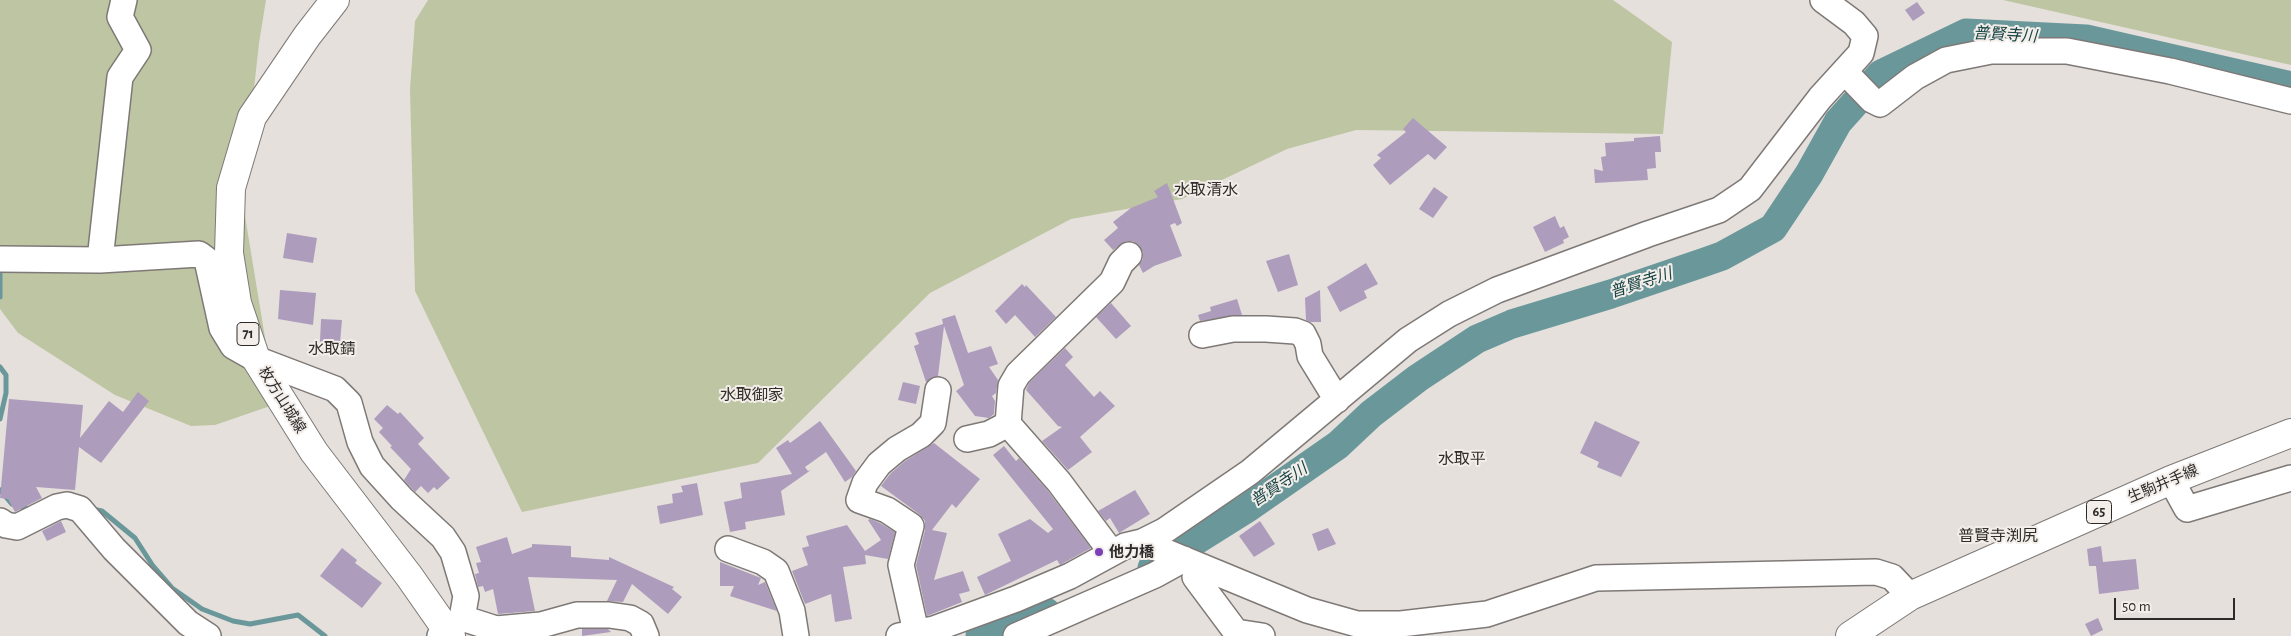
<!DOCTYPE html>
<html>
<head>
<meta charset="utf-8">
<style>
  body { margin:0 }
  #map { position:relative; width:2291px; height:636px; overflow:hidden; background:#e6e0dc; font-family:"Alegreya Sans",sans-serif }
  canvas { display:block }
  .scale { position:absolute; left:2114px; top:598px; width:121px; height:22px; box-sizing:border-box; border:2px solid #2d2b2a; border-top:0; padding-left:6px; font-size:15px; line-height:18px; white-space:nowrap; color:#2d2b2a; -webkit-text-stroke:4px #f3eeea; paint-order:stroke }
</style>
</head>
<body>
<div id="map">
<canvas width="2291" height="636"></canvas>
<div class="scale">50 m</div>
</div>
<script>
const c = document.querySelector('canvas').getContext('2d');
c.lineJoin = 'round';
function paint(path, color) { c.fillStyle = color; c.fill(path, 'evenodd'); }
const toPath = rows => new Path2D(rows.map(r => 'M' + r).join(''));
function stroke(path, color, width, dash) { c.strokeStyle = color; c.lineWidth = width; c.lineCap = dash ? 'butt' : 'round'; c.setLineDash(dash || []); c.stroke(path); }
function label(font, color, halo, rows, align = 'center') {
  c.font = font + ' "Alegreya Sans","Noto Sans JP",sans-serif'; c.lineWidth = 4; c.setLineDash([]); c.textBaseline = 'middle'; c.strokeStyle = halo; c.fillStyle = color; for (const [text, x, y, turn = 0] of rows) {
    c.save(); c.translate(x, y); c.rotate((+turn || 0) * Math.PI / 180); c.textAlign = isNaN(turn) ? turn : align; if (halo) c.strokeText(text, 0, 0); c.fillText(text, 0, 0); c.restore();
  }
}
paint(toPath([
  [0,0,266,0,259,43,242,198,276,404,215,425,191,426,115,395,18,333,0,309],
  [428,0,1613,0,1672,42,1663,134,1356,130,1287,149,1182,199,1071,219,930,293,758,463,522,512,415,291,410,89,415,21],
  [2003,0,2291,0,2291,65]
]), '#bec5a3');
stroke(toPath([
  [0,268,0,297],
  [0,367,6,375,6,393,0,419],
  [0,490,12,504,32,510],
  [92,509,102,511,135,538,153,566,172,588,202,609,233,621,250,624,298,615,325,636]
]), '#6a989a', 5);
stroke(toPath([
  [1152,568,1246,509,1338,445,1371,414,1418,378,1477,339,1512,324,1611,294,1705,262,1722,256,1773,228,1809,174,1838,122,1881,74,1966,33,2086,39,2291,86],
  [980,636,1046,612]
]), '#6a989a', 29);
paint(toPath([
  [1917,2,1925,13,1913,21,1905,10],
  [1413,118,1447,147,1435,160,1428,154,1390,185,1373,165,1381,158,1377,155,1406,132,1403,129],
  [1660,136,1661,152,1655,152,1656,168,1647,169,1648,180,1595,183,1594,169,1603,171,1601,157,1606,156,1605,143,1634,141,1634,138],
  [1167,183,1182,223,1177,226,1175,223,1170,225,1182,256,1154,266,1143,273,1139,265,1143,259,1143,252,1139,245,1133,241,1126,241,1113,250,1104,240,1118,228,1113,222,1131,208,1158,197,1154,191],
  [1434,187,1448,197,1433,218,1419,209],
  [1555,216,1560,228,1564,226,1569,237,1563,240,1564,243,1545,252,1533,227],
  [287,233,317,238,313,263,283,258],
  [1289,254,1298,285,1278,292,1266,261],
  [1366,263,1378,284,1364,291,1367,298,1340,312,1327,287],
  [1022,284,1025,287,1026,285,1056,317,1035,337,1015,315,1006,324,995,311],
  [280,290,316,293,313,325,278,319],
  [1320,290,1321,322,1310,322,1306,320,1305,298],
  [1237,299,1242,315,1200,321,1198,315,1211,311,1210,307],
  [1111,303,1131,326,1116,339,1096,317],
  [955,315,968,353,991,346,998,364,989,367,998,380,996,393,992,396,995,401,994,414,989,418,975,416,956,391,964,385,944,326,938,376,926,382,914,346,919,344,915,333,943,324,942,319],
  [321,319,342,320,340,343,320,342],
  [1065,348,1073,357,1065,365,1094,397,1100,391,1115,406,1080,437,1092,452,1068,470,1042,441,1062,427,1058,426,1026,390,1029,383],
  [903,382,920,386,916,404,898,400],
  [138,392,149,401,101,463,79,447,75,490,36,487,42,498,15,512,8,499,0,498,9,399,83,405,80,438,109,401,123,412],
  [387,405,398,414,400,412,424,438,418,444,450,478,437,490,434,487,428,493,421,486,415,492,404,480,411,469,390,447,392,446,379,432,383,428,374,419],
  [820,421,856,471,852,477,845,482,826,452,805,467,808,471,811,470,781,491,785,515,745,522,746,529,730,532,724,502,742,498,740,483,792,474,776,448,788,440,790,443],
  [1595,421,1640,442,1621,477,1597,467,1599,462,1580,453],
  [934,443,980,479,956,508,952,504,932,530,947,533,934,580,963,571,970,591,959,594,962,602,927,616,916,565,925,530,925,521,919,514,881,486,890,474,905,461],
  [1004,446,1016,461,1019,458,1048,491,1091,548,1060,565,1057,560,985,595,977,577,1011,561,998,534,1030,519,1048,533,1053,529,993,455],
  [697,483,703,515,660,524,657,506,673,503,672,494,683,492,681,486],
  [1135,490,1150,514,1119,533,1110,518,1106,521,1098,511],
  [870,519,880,523,895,532,888,559,865,555,866,564,843,567,852,619,835,622,831,594,805,604,792,571,808,565,802,548,809,546,806,536,847,525,865,551,881,540,868,520],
  [61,521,66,532,47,541,42,531],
  [1260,521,1275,544,1254,557,1239,536],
  [1328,528,1336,544,1318,551,1312,534],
  [507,537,512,554,532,547,532,544,571,546,571,557,609,560,609,557,674,587,672,589,682,597,668,614,632,584,623,602,607,601,617,580,528,577,535,611,498,614,493,589,485,592,483,586,478,587,475,574,479,573,476,563,481,562,476,547],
  [2101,546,2103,562,2136,559,2139,589,2099,594,2096,566,2089,566,2087,549],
  [342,548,357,560,355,563,382,583,362,608,320,576],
  [720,562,761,578,758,585,765,582,777,611,730,596,734,586,720,586],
  [2098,618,2103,630,2091,636,2085,624],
  [582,629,608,629,611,632,582,636]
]), '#ad9cbc');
const minor = toPath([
  [1845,72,1872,100,1880,104,1915,77,1946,60,1991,51,2067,51,2170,71,2291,101],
  [0,259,100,260,199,254,207,260,222,328,233,346,256,359,335,389,349,403,360,442,372,466,402,499,443,537,453,552,466,596,462,618,440,636],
  [100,260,120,77,138,50,120,17,124,0],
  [1202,335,1233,329,1266,329,1295,331,1303,334,1308,344,1310,356,1337,400],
  [967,439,989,434,1008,424],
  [2171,480,2187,509,2291,478],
  [0,521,6,525,17,527,57,507,67,505,80,509,114,549,188,623,208,636],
  [1142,542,1164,531,1250,472,1408,340,1449,314,1497,290,1648,234,1719,210,1750,189,1820,98,1861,53,1865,36,1854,23,1823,0],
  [728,549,763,562,776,571,792,611,796,636],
  [1112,553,1059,482,1008,424,1011,386,1018,374,1112,282,1121,263,1129,255],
  [1203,567,1195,577,1236,632,1262,636],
  [462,618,496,629,541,625,577,615,609,615,630,618,641,624,646,636],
  [916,632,901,565,911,526,887,510,859,500,865,483,879,464,897,449,921,435,933,423,938,390],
  [899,636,934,629,1016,599,1070,576,1125,546,1142,542,1307,610,1357,624,1401,624,1487,614,1596,578,1876,572,1892,577,1910,596],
  [1016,636,1155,575,1184,559]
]);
const major = toPath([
  [335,0,307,36,252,117,231,188,229,253,237,303,256,359,314,452,409,576,451,636],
  [1850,636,1910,596,2171,480,2291,433]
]);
stroke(minor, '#7e7976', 28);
stroke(major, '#7e7976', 30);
stroke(minor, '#fff', 25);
stroke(major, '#fff', 28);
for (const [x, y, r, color] of [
  [1099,552,5,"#7c41b7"]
]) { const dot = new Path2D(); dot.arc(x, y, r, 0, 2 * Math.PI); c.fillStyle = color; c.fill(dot); stroke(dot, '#f3eeea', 2); }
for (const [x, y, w] of [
  [248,334,22],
  [2099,512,25]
]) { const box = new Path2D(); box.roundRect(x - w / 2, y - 11.5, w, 23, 4); c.fillStyle = '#f3eeea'; c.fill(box); stroke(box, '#2d2b2a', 1); }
label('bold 14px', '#2d2b2a', null, [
  ["71",248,334],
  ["65",2099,512]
]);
label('15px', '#2d2b2a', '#f3eeea', [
  ["枚方山城線",282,400,58],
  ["生駒井手線",2163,484,-23]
]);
label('bold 15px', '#2d2b2a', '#f3eeea', [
  ["他力橋",1109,552]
], 'left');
label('italic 16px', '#174445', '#f3eeea', [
  ["普賢寺川",2005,35,3],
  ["普賢寺川",1641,283,-18],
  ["普賢寺川",1279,485,-34]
]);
label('16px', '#312d29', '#f3eeea', [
  ["水取清水",1206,190],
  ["水取錆",332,349],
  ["水取御家",752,395],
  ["水取平",1462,459],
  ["普賢寺渕尻",1998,536]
]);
</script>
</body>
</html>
